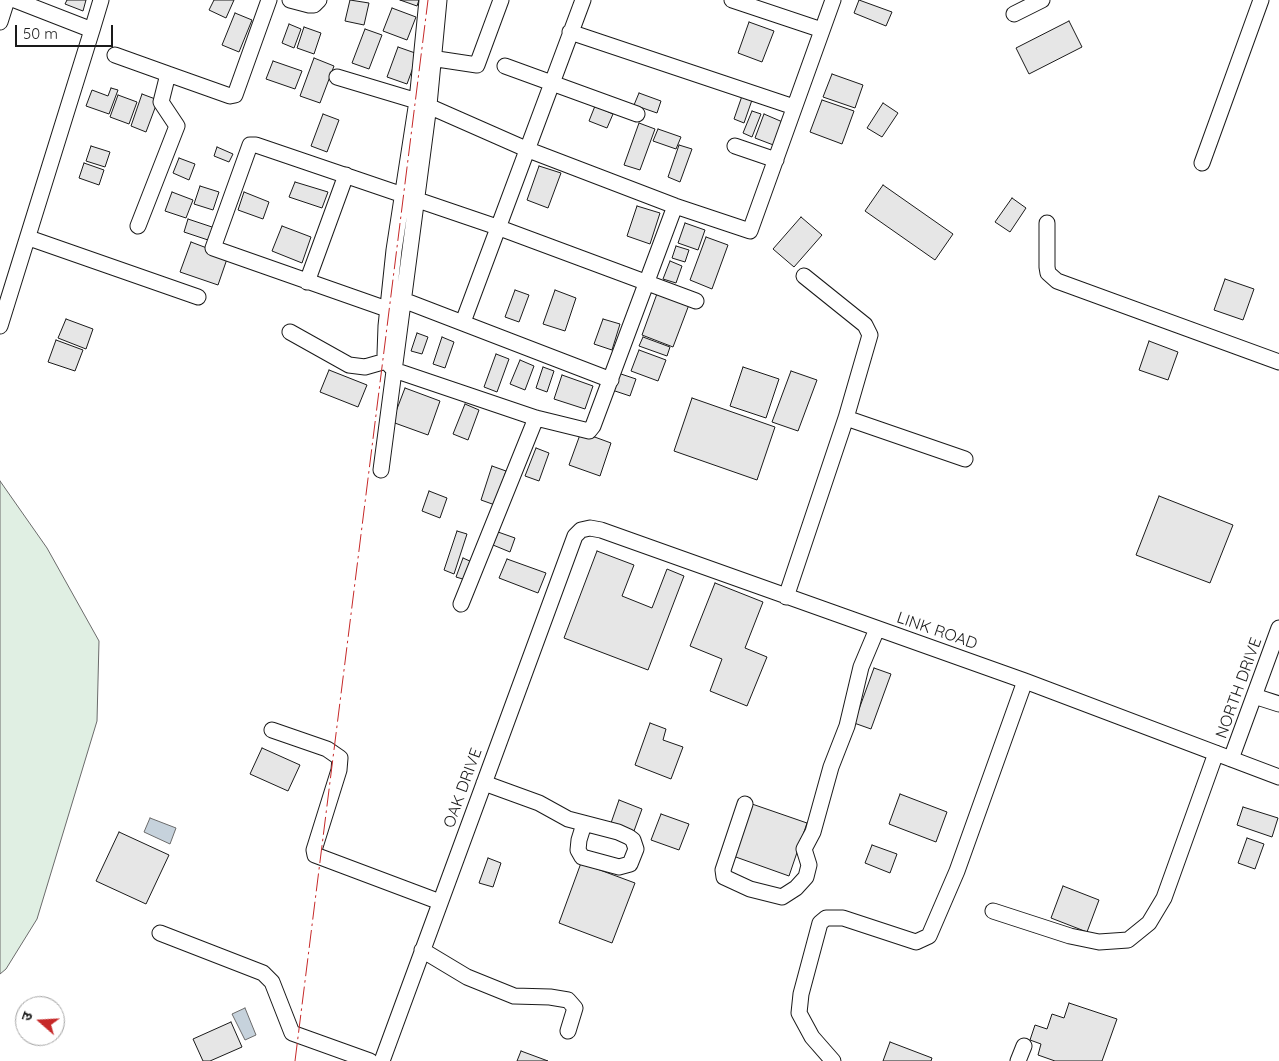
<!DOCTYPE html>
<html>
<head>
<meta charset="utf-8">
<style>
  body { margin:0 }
  #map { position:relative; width:1279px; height:1061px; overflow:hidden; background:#fff; font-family:Quicksand,"Noto Sans Devanagari",sans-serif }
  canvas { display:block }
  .north { position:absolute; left:15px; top:996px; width:50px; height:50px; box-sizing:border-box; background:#fff; border:1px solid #a3a3a3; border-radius:50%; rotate:289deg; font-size:14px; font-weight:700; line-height:20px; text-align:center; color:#1a1a1a }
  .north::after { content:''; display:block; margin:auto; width:18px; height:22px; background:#c62828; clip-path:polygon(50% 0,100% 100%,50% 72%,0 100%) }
  .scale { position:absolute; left:15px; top:25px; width:98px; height:22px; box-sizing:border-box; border:2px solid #1a1a1a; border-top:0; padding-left:6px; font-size:15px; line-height:18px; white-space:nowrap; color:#1a1a1a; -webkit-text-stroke:4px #fff; paint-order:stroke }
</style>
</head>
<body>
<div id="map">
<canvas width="1279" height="1061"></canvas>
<div class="north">उ</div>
<div class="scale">50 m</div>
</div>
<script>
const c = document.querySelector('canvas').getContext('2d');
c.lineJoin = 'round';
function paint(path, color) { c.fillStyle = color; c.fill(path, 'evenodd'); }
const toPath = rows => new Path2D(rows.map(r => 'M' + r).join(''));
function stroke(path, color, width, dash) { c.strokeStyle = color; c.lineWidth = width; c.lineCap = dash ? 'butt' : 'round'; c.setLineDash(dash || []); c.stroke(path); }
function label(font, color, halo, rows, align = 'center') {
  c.font = font + ' Quicksand,sans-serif'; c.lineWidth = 4; c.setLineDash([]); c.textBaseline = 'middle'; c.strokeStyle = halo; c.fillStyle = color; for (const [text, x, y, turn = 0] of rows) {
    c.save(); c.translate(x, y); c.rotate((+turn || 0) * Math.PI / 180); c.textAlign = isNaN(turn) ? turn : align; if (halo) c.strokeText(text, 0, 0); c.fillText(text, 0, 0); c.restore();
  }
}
const green = toPath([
  [0,481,47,548,99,641,97,721,37,919,6,969,0,974,0,481]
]);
paint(green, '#e0efe3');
stroke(green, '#6a6a6a', 1);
const water = toPath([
  [150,818,176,828,170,844,144,832,150,818],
  [245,1008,256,1035,245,1040,232,1014,245,1008]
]);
paint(water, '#c6d2dc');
stroke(water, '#6a6a6a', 1);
const building = toPath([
  [67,0,86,0,83,11,65,4,67,0],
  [214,0,234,0,226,18,209,10,214,0],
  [350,0,369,3,364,25,345,21,350,0],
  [400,0,419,0,417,6,400,0],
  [859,0,892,12,886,26,854,13,859,0],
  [392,8,416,17,407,40,383,31,392,8],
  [235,13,252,20,239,52,222,45,235,13],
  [1069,21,1082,47,1029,74,1016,48,1069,21],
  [749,22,774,31,762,62,738,53,749,22],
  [289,24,301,29,294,48,282,43,289,24],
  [304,27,321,33,314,54,297,48,304,27],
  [365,29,382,35,369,69,352,63,365,29],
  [398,47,418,54,407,84,387,77,398,47],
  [314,58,334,66,320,103,300,96,314,58],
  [273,61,302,71,295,89,266,79,273,61],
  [832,74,863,85,855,108,823,97,832,74],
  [111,88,118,90,109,114,86,106,92,90,108,96,111,88],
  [639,93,661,101,657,113,634,105,639,93],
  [142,94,158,100,146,132,131,126,142,94],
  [118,95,137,102,129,124,110,117,118,95],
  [742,96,752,100,744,123,734,119,742,96],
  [822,100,854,111,842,144,810,132,822,100],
  [883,103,898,113,882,137,867,128,883,103],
  [595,106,613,114,607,128,589,121,595,106],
  [752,111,761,114,752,137,743,133,752,111],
  [323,114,339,120,327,152,311,146,323,114],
  [764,114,785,123,776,146,755,138,764,114],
  [639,123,655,129,640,170,624,165,639,123],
  [658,129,681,137,676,149,653,141,658,129],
  [679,145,692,149,680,182,668,177,679,145],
  [91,146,110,152,105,167,86,161,91,146],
  [217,147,233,154,229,162,214,156,217,147],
  [179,158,195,164,189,180,173,173,179,158],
  [84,163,104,170,99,185,79,178,84,163],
  [539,166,561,173,548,208,527,200,539,166],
  [295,182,328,192,322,208,289,197,295,182],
  [883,185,953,234,935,260,865,211,883,185],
  [200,186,219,192,213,210,194,204,200,186],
  [172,192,193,200,186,218,165,211,172,192],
  [244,192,269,202,263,219,238,210,244,192],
  [1012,198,1026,208,1010,232,995,222,1012,198],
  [637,206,660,213,650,244,627,236,637,206],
  [801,217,822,235,794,267,773,249,801,217],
  [188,219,215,228,211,241,184,232,188,219],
  [685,223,705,230,698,250,678,243,685,223],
  [282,226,311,237,302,263,272,251,282,226],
  [706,237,728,245,712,289,690,280,706,237],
  [191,242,228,256,218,285,180,272,191,242],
  [676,246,689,250,685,262,672,258,676,246],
  [670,261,682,266,676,283,663,279,670,261],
  [1225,279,1254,289,1243,320,1214,310,1225,279],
  [515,290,529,295,519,322,505,317,515,290],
  [555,290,576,298,565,331,543,324,555,290],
  [658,291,690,302,673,347,642,335,658,291],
  [66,319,93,329,86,349,58,338,66,319],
  [603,319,620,324,612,350,594,344,603,319],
  [417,333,428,337,422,354,411,351,417,333],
  [442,337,454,342,445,368,433,364,442,337],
  [643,337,670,347,667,356,639,346,643,337],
  [56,340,83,350,75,371,48,362,56,340],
  [1149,341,1178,352,1168,380,1139,370,1149,341],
  [639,350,666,360,658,381,631,371,639,350],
  [496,354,509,359,497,392,484,387,496,354],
  [520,360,534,366,525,390,510,384,520,360],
  [543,367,554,371,547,392,536,388,543,367],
  [743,367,779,379,766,418,730,406,743,367],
  [329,370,367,385,358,407,320,392,329,370],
  [791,371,817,380,798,431,772,422,791,371],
  [618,373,636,379,630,396,612,390,618,373],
  [562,375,593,386,585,409,554,399,562,375],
  [405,388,440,401,428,435,392,422,405,388],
  [692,398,775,427,757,480,674,451,692,398],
  [465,404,479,410,468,440,453,434,465,404],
  [581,432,611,443,600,476,569,465,581,432],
  [536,448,549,453,539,481,525,476,536,448],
  [492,466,506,471,495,505,481,500,492,466],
  [429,491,447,498,440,518,422,511,429,491],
  [1159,496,1233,525,1210,583,1136,555,1159,496],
  [457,531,467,534,454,574,444,570,457,531],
  [498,532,515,538,510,552,493,545,498,532],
  [597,551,634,565,622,596,652,608,667,569,684,576,648,670,564,638,597,551],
  [463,558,472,562,466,580,456,577,463,558],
  [507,559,546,573,538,593,499,578,507,559],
  [715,583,763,602,745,648,767,657,747,706,710,691,722,659,690,646,715,583],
  [874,668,891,674,871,729,854,723,874,668],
  [650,723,666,729,663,740,683,747,671,779,635,765,650,723],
  [262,748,300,765,288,791,250,774,262,748],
  [900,794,947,812,936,842,889,824,900,794],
  [619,800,642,809,634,831,611,823,619,800],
  [752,804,807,823,789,876,733,856,752,804],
  [1243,807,1278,818,1272,837,1237,825,1243,807],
  [661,814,689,824,679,850,651,840,661,814],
  [119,832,169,855,146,904,96,881,119,832],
  [1247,838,1264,844,1255,869,1238,863,1247,838],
  [872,845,897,854,890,873,865,863,872,845],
  [488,858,501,863,493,887,479,883,488,858],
  [581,863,635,883,612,943,559,923,581,863],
  [1063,886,1099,900,1087,932,1051,918,1063,886],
  [1069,1003,1117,1019,1102,1061,1055,1061,1038,1055,1041,1044,1030,1040,1035,1025,1047,1029,1052,1014,1064,1018,1069,1003],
  [231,1022,242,1047,210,1061,203,1061,193,1039,231,1022],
  [890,1042,932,1058,931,1061,883,1061,890,1042],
  [521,1051,548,1061,517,1061,521,1051]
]);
paint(building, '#e6e6e6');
stroke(building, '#1a1a1a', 1);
const minor = toPath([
  [15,0,92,30,101,0],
  [290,0,309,5,314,5,319,0],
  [427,0,417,101,394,250,386,326,385,354,386,361,394,370,536,418,589,431,593,426,675,206],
  [732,0,822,30],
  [1014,14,1042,0],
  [0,22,7,0],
  [570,32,794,107],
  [115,55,168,74],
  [424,57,477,65,501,0],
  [505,66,637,114],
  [337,77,417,101,526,149,675,206,750,231,833,0],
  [735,146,776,160],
  [1202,163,1261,0],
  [1047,223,1047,267,1048,273,1057,281,1279,362],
  [138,226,177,126,161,102,168,74,230,96,235,95,269,0],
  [29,238,198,297],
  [307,282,346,175],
  [403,300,611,380],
  [401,314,213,248,250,145,256,145,497,227,696,301],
  [463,322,583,0],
  [0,326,92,30],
  [290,332,349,365,365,367,386,361],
  [846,418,965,459],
  [381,470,429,105,439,0],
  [786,597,846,418,870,335,865,325,804,276],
  [461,604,536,418],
  [1254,696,1279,704],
  [272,730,327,749,340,758,339,770,314,850,315,855,440,902],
  [1231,759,1279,628],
  [484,783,539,803,568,819,618,832,629,837,633,840,636,849,630,864,619,867,582,857,578,850,579,840,584,824],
  [745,804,723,870,724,877,750,889,782,897,796,888,806,877,809,865,804,849,813,832,831,767,847,726,861,667,877,629],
  [993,911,1070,936,1099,942,1128,940,1149,923,1164,898,1216,753],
  [160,933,263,973,272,982,292,1033,370,1061],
  [422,950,467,977,514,996,550,997,568,1000,575,1008,568,1031],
  [382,1061,575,536,581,530,590,528,601,530,1025,681,1279,777],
  [833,1061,812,1037,799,1013,801,994,820,923,826,918,843,918,916,942,929,936,957,871,1025,681],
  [1018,1061,1024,1046]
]);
stroke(minor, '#1a1a1a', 17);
stroke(minor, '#fff', 15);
stroke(toPath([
  [295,1061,428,0]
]), '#c62828', 1, [18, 4, 2.5, 4]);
label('16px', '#1a1a1a', '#fff', [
  ["LINK ROAD",937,631,19],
  ["NORTH DRIVE",1239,688,-70],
  ["OAK DRIVE",463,788,-70]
]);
</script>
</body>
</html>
